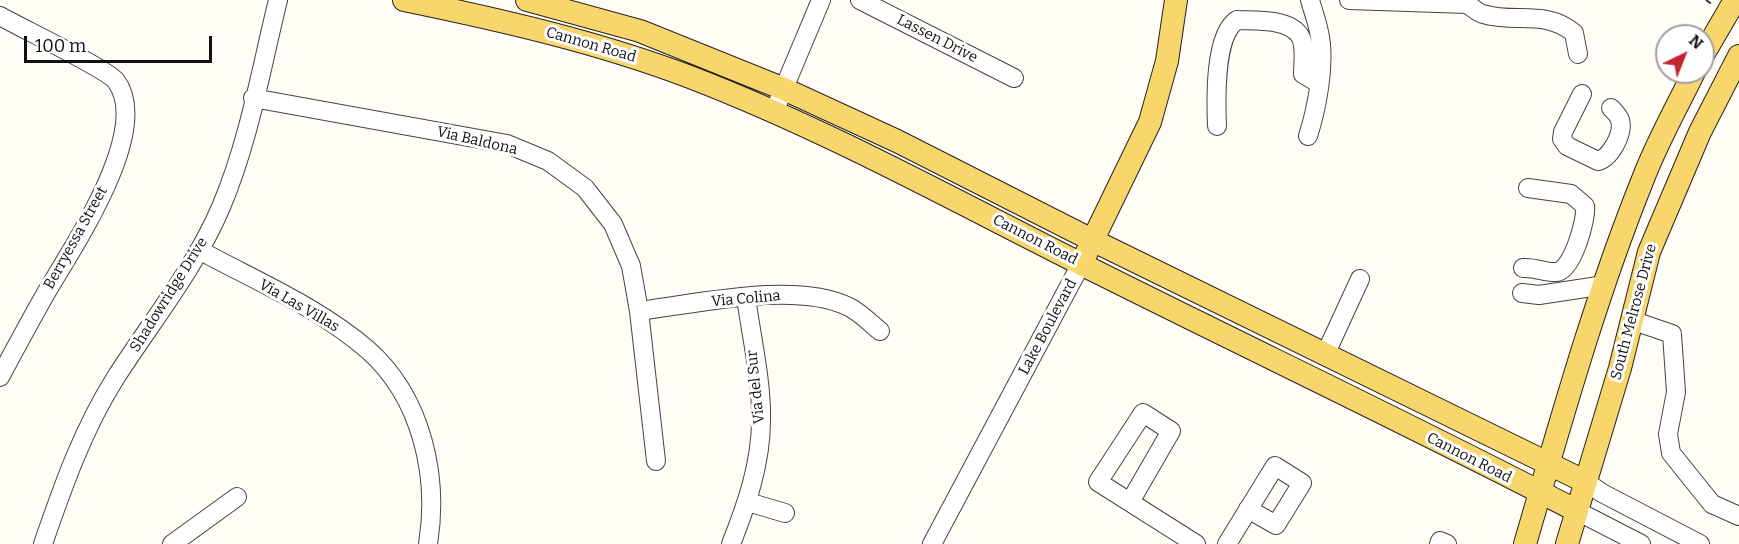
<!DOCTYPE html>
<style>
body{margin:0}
#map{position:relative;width:1739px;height:544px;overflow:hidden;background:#fffdf5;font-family:Bitter,serif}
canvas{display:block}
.north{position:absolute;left:1655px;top:24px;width:60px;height:60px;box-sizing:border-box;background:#fff;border:2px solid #a0a0a0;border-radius:50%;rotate:43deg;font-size:16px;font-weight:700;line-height:24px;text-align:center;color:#111}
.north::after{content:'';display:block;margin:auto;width:21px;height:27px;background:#c4262e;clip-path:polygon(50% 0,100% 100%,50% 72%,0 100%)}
.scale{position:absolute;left:24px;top:36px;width:188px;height:27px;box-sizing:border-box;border:3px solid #111;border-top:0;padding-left:8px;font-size:18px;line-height:21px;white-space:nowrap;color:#111;-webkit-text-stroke:4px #fff;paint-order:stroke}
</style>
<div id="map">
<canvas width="1739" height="544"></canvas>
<div class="north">N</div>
<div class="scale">100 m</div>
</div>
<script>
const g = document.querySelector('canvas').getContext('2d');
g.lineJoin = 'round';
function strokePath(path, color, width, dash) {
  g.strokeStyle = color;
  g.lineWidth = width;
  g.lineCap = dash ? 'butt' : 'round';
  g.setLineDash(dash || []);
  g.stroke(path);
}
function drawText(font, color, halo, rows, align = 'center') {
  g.font = font + ' Bitter,serif';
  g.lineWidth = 6;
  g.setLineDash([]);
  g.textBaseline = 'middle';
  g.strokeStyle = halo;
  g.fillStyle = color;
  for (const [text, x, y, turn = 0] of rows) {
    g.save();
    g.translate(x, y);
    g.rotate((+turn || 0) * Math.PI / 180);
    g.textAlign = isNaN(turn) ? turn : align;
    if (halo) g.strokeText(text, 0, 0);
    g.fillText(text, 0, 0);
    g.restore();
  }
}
const path = new Path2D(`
 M1706,0L1713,5`);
const minor = new Path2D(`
 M860,0L1014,78
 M1349,0L1467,4C1472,7 1478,13 1483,14C1515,24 1545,9 1574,33L1578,54
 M0,16C19,27 107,69 116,81C153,130 72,248 46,293C30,321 15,349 0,377
 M1582,94L1563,132L1562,139L1567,146L1598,161C1610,158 1624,134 1620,120C1619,116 1615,112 1611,108
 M253,98L507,144L548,161L585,188L613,224L631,266L639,311L656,461
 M774,112L821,0
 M1217,126C1216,101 1214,35 1237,20C1254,21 1289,18 1300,36C1306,46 1303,63 1303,74L1318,83
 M1308,136C1317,108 1326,62 1319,32C1317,21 1313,11 1310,0
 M199,250C256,281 320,308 368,350C422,398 439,476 428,544
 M1523,268C1536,267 1546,273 1556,272C1572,272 1587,219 1585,206L1571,194L1528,188
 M1522,293L1539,295L1605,285
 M639,311C696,304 794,281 847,306C859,311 870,323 880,331
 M1631,320L1672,334L1676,392L1668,434L1671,453L1712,504L1739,516
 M1325,355L1360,279
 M1586,482L1602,493L1700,544
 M748,502L785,513
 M1130,502L1171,431L1143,413L1098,482L1196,544
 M1577,511L1641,544
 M43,544C63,486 83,429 116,377C152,321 195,268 221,207C249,141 261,69 278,0
 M172,544L237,497
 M731,544C747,504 761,463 761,420C762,382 751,335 746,297
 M932,544L1081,264
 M1227,544L1275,466L1302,483L1276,525L1248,509
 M1439,544L1440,541L1447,544`);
const major = new Path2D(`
 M404,0C501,20 598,42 690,77C833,132 966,207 1103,275C1261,354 1421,430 1577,511
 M527,0L640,31L784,89L897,141L1092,240L1586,482
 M1703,55L1735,0
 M1086,254L1150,122L1167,61L1176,0
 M1525,544C1561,421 1595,298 1643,179C1657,142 1677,107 1694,72
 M1567,544L1620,368L1649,252L1700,132L1739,56`);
const streetNames = [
 ["Lassen Drive",937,39,27],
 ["Cannon Road",591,45,16],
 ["Via Baldona",477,141,13],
 ["Berryessa Street",76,238,-61],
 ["Cannon Road",1035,240,27],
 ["Shadowridge Drive",169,295,-58],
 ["Via Colina",746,299,-5],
 ["Via Las Villas",299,306,30],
 ["South Melrose Drive",1634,312,-75],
 ["Lake Boulevard",1048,327,-62],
 ["Via del Sur",756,387,-96],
 ["Cannon Road",1469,458,27]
];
strokePath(minor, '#444', 20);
strokePath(major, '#222', 24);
strokePath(path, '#333', 2, [6, 3]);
strokePath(minor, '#fff', 18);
strokePath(major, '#f9d66b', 22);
drawText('15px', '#111', '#fff', streetNames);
</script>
